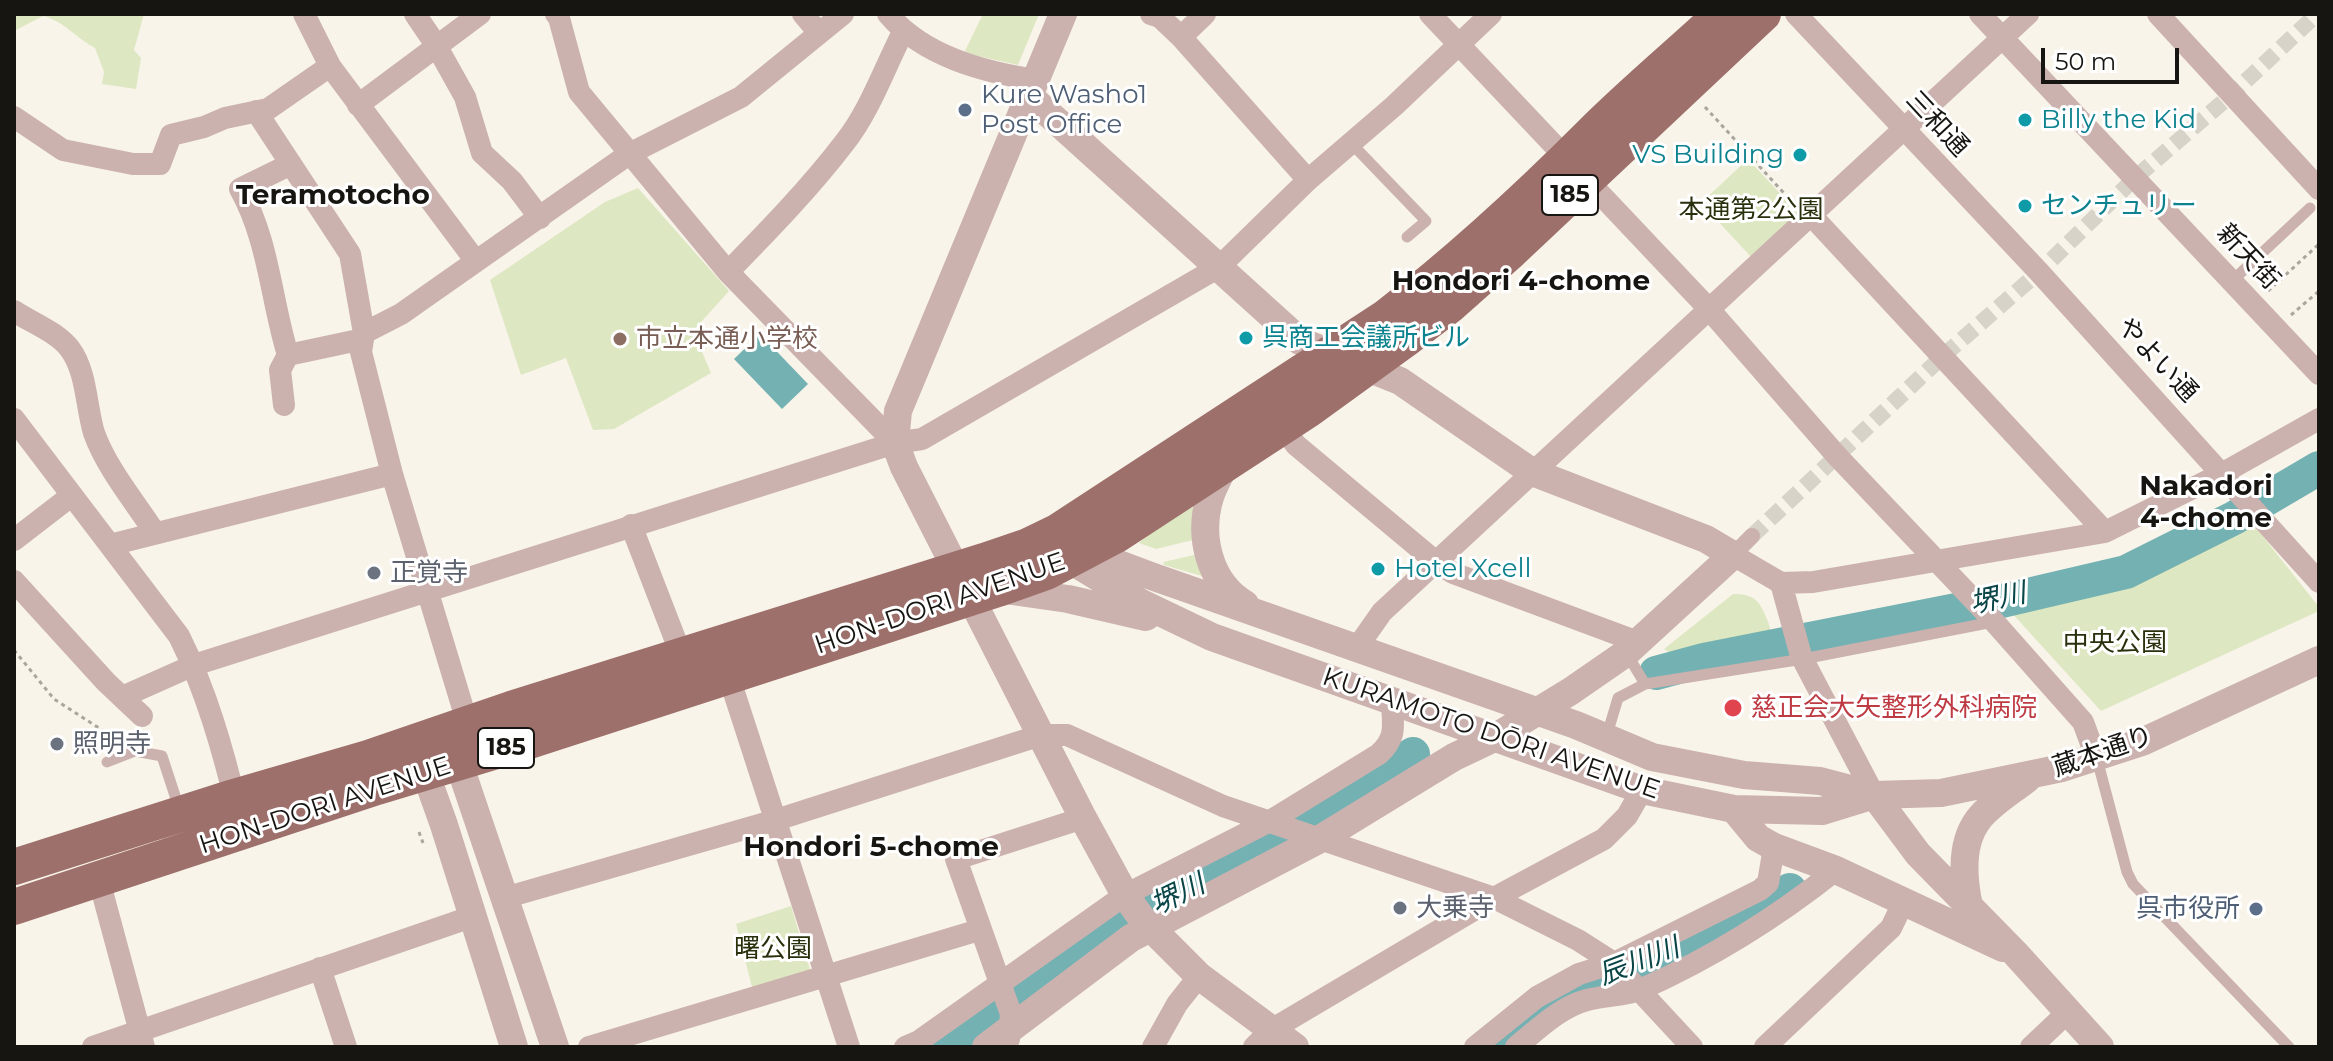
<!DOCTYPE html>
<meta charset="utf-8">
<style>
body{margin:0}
#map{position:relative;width:2333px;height:1061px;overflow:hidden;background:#f9f4ea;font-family:Montserrat,sans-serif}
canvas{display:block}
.frame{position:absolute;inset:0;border:16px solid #161511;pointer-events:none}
.scale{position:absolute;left:2041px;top:48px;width:138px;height:36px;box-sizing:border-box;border:4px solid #161511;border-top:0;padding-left:10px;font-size:24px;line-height:28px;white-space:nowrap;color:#161511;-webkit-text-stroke:6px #fff;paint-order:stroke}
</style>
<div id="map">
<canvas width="2333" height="1061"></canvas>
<div class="frame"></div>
<div class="scale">50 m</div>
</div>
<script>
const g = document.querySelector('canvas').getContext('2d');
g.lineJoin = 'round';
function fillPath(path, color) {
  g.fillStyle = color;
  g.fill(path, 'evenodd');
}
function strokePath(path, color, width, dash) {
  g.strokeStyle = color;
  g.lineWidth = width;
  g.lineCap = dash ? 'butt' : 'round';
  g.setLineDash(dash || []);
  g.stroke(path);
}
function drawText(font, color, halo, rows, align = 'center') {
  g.font = font + ' Montserrat,"Noto Sans JP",sans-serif';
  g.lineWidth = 6;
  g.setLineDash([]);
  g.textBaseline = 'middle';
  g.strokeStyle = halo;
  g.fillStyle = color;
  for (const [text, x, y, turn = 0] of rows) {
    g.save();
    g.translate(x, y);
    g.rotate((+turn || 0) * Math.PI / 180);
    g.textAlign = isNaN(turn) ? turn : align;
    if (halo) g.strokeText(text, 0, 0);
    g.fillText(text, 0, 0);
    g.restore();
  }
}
const green = new Path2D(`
 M14,14H144L134,50L141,58L136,89L102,84L104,72L95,48C76,38 64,21 43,16L14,31Z
 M983,14H1039L1018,65L964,53Z
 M1748,159L1800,215L1753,259L1701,203Z
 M638,188L729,291L693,331L711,373L614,429L593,430L566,358L521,375L490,280L605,202Z
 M1201,503L1197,539L1156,549L1139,543L1167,519Z
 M2253,524L2319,607V611L2101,711L2010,611L2131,582Z
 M1203,553L1212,579L1164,565L1163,562Z
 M1733,594C1752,594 1759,599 1766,617C1769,624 1771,628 1770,636L1669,652L1664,649Z
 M791,906L811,973L753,991L736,924Z`);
const water = new Path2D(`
 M760,334L808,384L782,409L734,359Z`);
const river = new Path2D(`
 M1656,673L1704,660L2002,601L2126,572L2234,518L2319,468
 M949,1047L993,1021L1153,905L1223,873L1311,821L1413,754
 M1497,1047L1576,985L1647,962L1753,913L1790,890`);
const pedestrianTunnel = new Path2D(`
 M1752,536L1943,356L2039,272L2135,178L2231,95L2317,14`);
const path = new Path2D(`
 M1705,107L1793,203
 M2268,291L2319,244
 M2291,315L2319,291
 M14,650L54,699L119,741
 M419,832L423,843`);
const service = new Path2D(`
 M1351,143L1426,221L1407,237
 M2232,281L2310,208
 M1627,654L1645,684
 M1606,738L1618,698L1645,684L1803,659L1993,622
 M2097,759L2127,872L2133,884L2289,1047
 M107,762L135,751L162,756L180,811`);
const pedestrian = new Path2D(`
 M1733,555L1752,536`);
const minor = new Path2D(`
 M304,14L330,66L475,260
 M415,14L436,45L465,97L482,153L512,181L540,218
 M556,14L559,18L579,92L728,272L895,443
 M803,14L819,33
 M888,14C923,56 983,72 1036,80
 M1151,14L1160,17L1181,37L1308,180
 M1430,14L1708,308L1837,456L1989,616L2083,722L2096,757
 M1796,14L2039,272L2319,582
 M1980,14L2319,374
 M2158,14L2319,189
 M1181,37L1205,14
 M358,105L480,14
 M256,111L350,254L364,333
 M14,117L63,150L133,164H160L171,135L204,127L225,118L268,109L330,66
 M1810,214L2105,532
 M728,272C768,231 810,188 845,142C870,110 884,69 903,32
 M14,311C32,323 57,332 70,349C87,372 86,407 94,433C107,469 135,502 155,533
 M288,355L363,339
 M284,405L280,370L288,355C271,300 269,241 240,189L291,164
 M14,419L179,636C206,690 223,750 237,808
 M1283,427L1296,445L1436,562L1453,573L1638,642
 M631,525L682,657
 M14,540L71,496
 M110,545L392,474
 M1733,555L1781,583L1801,656L1874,795
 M14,581L106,682L142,716
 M1781,583L1813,582L2105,532L2223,473L2319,419
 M1356,649L1382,612L2028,14
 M729,677L849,1047
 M122,697L194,665L895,443L922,439L1219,267L1308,180L1394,106L1491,14
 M471,735L392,474L361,352L364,333L401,314L629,154L741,97L843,14
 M99,880L144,1047
 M504,898L776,820L1041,735H1067L1223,806L1494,898L1578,940L1614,963L1692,1047
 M320,968L346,1047
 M1009,1039L1011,1014L956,859L1083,818
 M93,1047L471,917
 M589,1047L979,930
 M905,1047L919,1041L1125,895L1270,821L1379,754C1397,737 1393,726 1392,703
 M1153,1047L1177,1004L1199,976
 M1254,1047L1271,1030L1494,898L1604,839L1627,816L1642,790
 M1475,1047L1537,997L1579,974L1614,963L1760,890L1768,883L1774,847
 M1516,1047C1537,1030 1560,1007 1587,1000C1605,995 1625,996 1642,989C1711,958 1777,917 1836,870
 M1765,1047L1891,928L1904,901
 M2031,1047L2068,1012`);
const tertiary = new Path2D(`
 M1063,14L898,411L895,443L904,467L1083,818L1125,895L1143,920L1199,976L1295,1047
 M1224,467C1219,477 1213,487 1210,497C1198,536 1209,583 1245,604
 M1076,541L1087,552L1151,576L1576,725L1652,757L1744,775L1820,781L1873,795
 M1059,549L1070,560L1141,603L1212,637L1642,790L1734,809L1822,811L1874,795L1941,793L2062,768L2142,742L2319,660
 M998,589L1068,599L1146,617
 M453,746L555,1047
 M419,755L444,825L514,1047
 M1874,795L1918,854L2015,953L2100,1047
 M1734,809L1758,838L1774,847L1836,870L2003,948
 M1969,906C1963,878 1960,844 1978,820C1990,804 2012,791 2027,779
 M986,1047L1131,938L1320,839L1454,757L1494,738L1571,691L1626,653L1733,555L1706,539L1532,472L1400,381L1300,341L1029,96`);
const trunk = new Path2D(`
 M14,867L234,797L368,758L511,709L984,561L1028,546L1057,532L1386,317C1459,261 1526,199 1591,134C1633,92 1679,54 1722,14
 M14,907L377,787L523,743L998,589L1046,572L1118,534L1308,410L1406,339L1449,306L1511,251L1763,14`);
const markers = [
 [965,110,8,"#5c6f8a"],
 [2025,120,8,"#0f9aa8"],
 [1800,155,8,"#0f9aa8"],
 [2025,206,8,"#0f9aa8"],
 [1246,338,8,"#0f9aa8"],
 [620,339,8,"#8d6e63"],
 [1378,569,8,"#0f9aa8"],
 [374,573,8,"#6b7280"],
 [1733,708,10,"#e0444e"],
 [57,744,8,"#6b7280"],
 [1400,908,8,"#6b7280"],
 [2256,909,8,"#5c6f8a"]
];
const shields = [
 [1570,195,56],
 [506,748,56]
];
const shieldNames = [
 ["185",1570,195],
 ["185",506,748]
];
const serviceNames = [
 ["Kure Washo1",981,95],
 ["Post Office",981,125],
 ["呉市役所",2240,909,"right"]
];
const cultureNames = [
 ["Billy the Kid",2041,120],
 ["VS Building",1784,155,"right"],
 ["センチュリー",2041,206],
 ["呉商工会議所ビル",1262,338],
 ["Hotel Xcell",1394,569]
];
const streetNames = [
 ["三和通",1937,124,47],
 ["新天街",2248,257,47],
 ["やよい通",2157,360,47],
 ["HON-DORI AVENUE",940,604,-19],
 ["KURAMOTO DŌRI AVENUE",1491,734,19],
 ["蔵本通り",2103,752,-19],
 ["HON-DORI AVENUE",325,806,-18]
];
const parkNames = [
 ["本通第2公園",1751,210],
 ["中央公園",2115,643],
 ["曙公園",773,949]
];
const educationNames = [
 ["市立本通小学校",636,339]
];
const worshipNames = [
 ["正覚寺",390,573],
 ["照明寺",73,744],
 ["大乗寺",1416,908]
];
const healthNames = [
 ["慈正会大矢整形外科病院",1751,708]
];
const neighbourhoodNames = [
 ["Teramotocho",333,196],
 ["Hondori 4-chome",1521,282],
 ["Nakadori",2206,487],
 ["4-chome",2206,519],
 ["Hondori 5-chome",871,848]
];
const waterNames = [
 ["堺川",1998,599,-12],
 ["堺川",1178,895,-26],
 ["辰川川",1639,962,-21]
];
fillPath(green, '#dde7c1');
fillPath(water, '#73b1b2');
strokePath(river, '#73b1b2', 34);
strokePath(pedestrianTunnel, '#d7d3c9', 16, [16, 8]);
strokePath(path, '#aaa69e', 3, [4, 4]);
strokePath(service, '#cbb2af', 11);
strokePath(pedestrian, '#cbb2af', 16);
strokePath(minor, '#cbb2af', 22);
strokePath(tertiary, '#cbb2af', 28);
strokePath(trunk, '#9e706b', 36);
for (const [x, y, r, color] of markers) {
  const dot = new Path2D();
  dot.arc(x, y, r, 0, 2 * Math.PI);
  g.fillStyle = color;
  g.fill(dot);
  strokePath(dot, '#fff', 3);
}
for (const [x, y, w] of shields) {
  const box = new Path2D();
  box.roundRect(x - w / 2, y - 20, w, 40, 6);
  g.fillStyle = '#fff';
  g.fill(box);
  strokePath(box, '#161511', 2);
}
drawText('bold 24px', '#161511', null, shieldNames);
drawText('26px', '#4e5e75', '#fff', serviceNames, 'left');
drawText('26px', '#0d838f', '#fff', cultureNames, 'left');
drawText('26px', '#161511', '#fff', streetNames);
drawText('26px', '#29300c', '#fff', parkNames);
drawText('26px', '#785e54', '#fff', educationNames, 'left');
drawText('26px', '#5b616d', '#fff', worshipNames, 'left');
drawText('26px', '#be3a42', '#fff', healthNames, 'left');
drawText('bold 28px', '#161511', '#fff', neighbourhoodNames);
drawText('italic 28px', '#0a4547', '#fff', waterNames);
</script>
